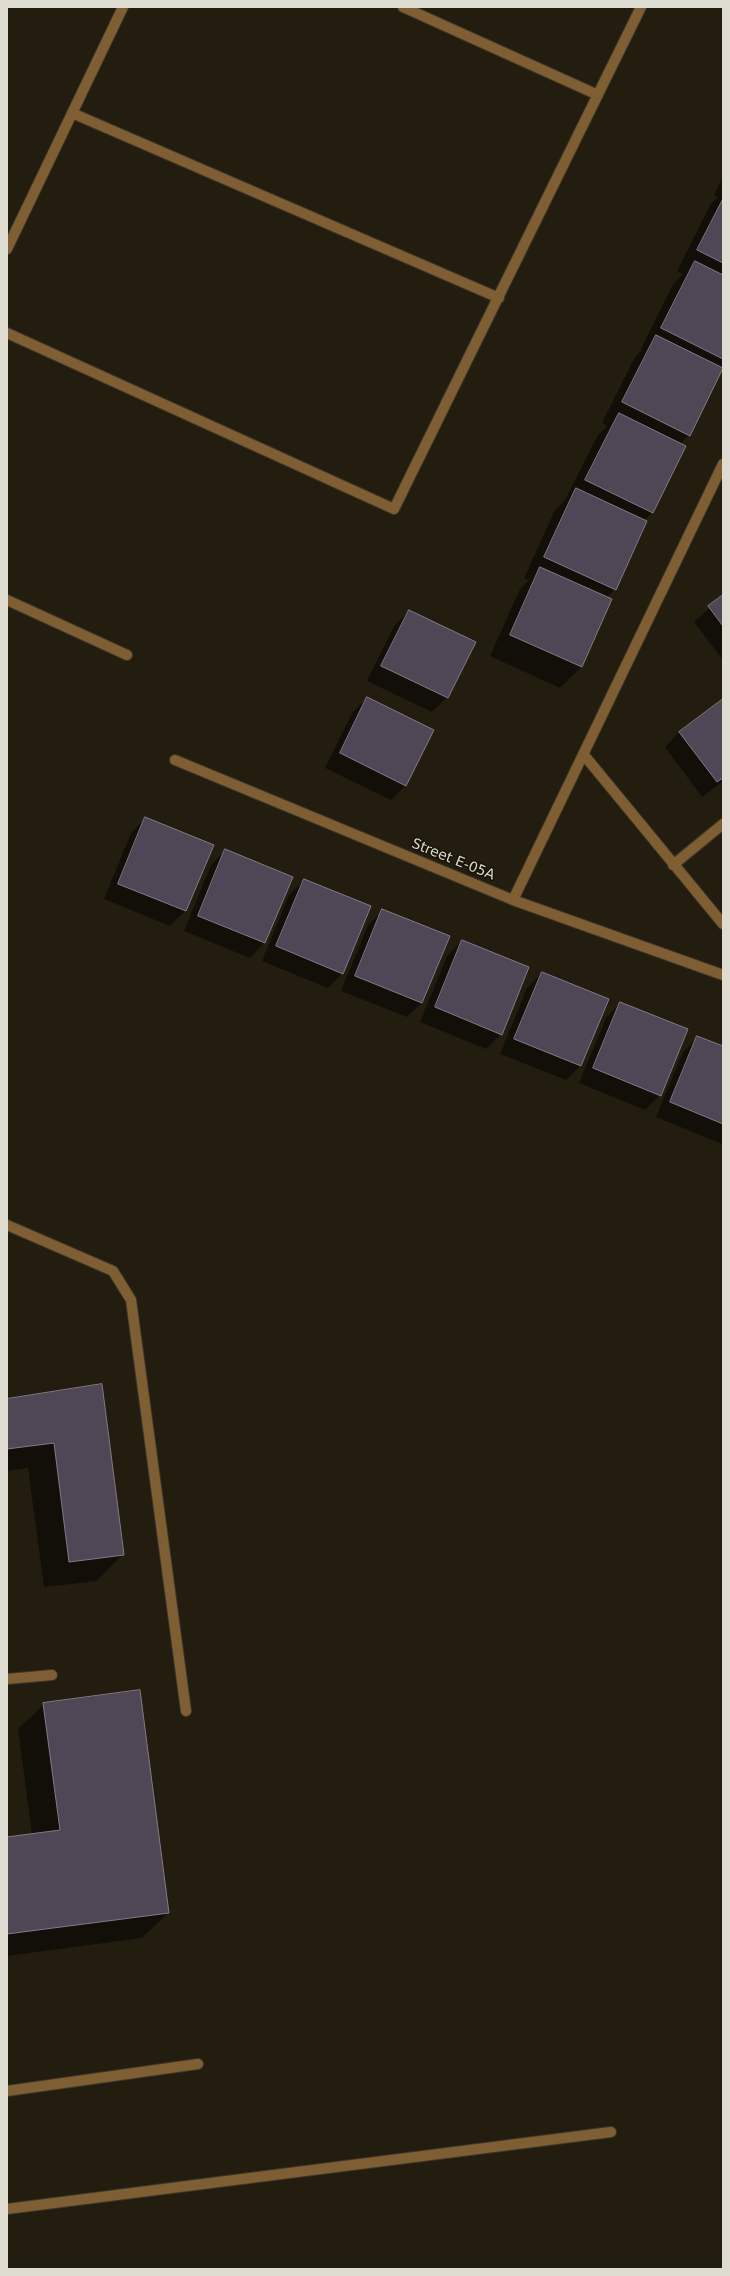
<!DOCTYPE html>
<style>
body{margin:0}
#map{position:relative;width:730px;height:2276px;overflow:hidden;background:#231d0f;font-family:"DejaVu Sans",sans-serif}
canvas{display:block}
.frame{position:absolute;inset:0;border:8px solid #dedbd1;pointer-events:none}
</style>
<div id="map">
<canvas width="730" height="2276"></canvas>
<div class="frame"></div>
</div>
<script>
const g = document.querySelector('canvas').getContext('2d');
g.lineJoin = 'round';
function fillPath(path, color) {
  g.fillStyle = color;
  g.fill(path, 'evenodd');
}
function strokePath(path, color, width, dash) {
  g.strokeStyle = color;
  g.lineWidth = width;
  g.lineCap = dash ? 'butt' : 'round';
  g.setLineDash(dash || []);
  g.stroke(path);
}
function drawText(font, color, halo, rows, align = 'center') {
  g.font = font + ' "DejaVu Sans",sans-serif';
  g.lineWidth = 3;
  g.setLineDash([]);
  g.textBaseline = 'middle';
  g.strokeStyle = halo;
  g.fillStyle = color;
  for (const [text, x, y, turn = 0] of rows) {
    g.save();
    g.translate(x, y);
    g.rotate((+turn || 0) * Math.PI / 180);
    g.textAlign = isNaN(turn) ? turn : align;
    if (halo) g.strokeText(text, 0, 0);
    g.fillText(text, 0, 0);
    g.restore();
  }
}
const shadow = new Path2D(`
 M723,177V366L689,435L680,444L685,446L652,513L644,520L615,589L607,597L611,599L581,667L560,688L490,656L520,589L529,580L524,578L555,510L565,500L598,435L607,426L602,423L635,357L642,350L641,349L674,283L683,274L677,271L710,205L718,197L714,195Z
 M723,596V660L694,622Z
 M409,611L447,697L432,712L367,681L394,626Z
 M367,698L406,785L391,800L325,768L352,713Z
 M723,700V781L702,797L665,747L679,732Z
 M146,818L212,845L185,911L170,926L104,899L131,833Z
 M226,850L264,943L250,958L184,931L211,865Z
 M304,880L343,973L328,988L262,961L289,895Z
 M383,910L421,1003L407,1017L341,991L368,925Z
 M462,941L501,1034L486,1049L420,1022L447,956Z
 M542,973L581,1065L566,1080L500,1054L527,988Z
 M620,1003L660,1095L645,1110L579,1083L606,1018Z
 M698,1037L723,1047L722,1144L656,1117L683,1052Z
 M101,1385L122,1555L97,1581L44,1587L28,1468L7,1471V1400Z
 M44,1704L168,1913L142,1938L7,1956V1838L32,1834L18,1729Z`);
const building = new Path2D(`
 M723,199V263L697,250Z
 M695,261L723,275V359L661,328Z
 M656,335L723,368L690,436L622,402Z
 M619,413L686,446L653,513L585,480Z
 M576,488L647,521L616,590L544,557Z
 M540,567L612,599L582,667L510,635Z
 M723,595V626L708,606Z
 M409,610L476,642L448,698L381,666Z
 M367,697L434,730L406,786L340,753Z
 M723,699V778L717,782L679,732Z
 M145,817L214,845L186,911L118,884Z
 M225,849L293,877L265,943L198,916Z
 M304,879L371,906L343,974L276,946Z
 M382,909L450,936L422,1003L355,976Z
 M462,940L529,967L502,1035L435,1007Z
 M542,972L609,999L581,1066L514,1039Z
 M620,1002L688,1029L661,1096L593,1068Z
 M697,1036L723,1046V1124L670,1102Z
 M102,1384L124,1555L69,1562L54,1443L7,1449V1399Z
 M140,1690L169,1913L7,1934V1837L60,1830L43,1703Z`);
const minor = new Path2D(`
 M403,7L598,95
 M72,113L499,298
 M7,249L123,7
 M7,333L394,509L641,7
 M7,600L127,655
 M584,755L723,924
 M175,760L513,900L723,975
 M673,865L723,824
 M513,900L723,464
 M7,1225L113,1271L131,1300L186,1711
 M7,1679L52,1675
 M7,2091L198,2064
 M7,2209L611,2132`);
const streetNames = [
 ["Street E-05A",453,860,22]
];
fillPath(shadow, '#0007');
fillPath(building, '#504756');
strokePath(building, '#837989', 1);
strokePath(minor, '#3d382a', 12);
strokePath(minor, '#805e34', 10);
drawText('14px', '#dedbd1', '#191406', streetNames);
</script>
